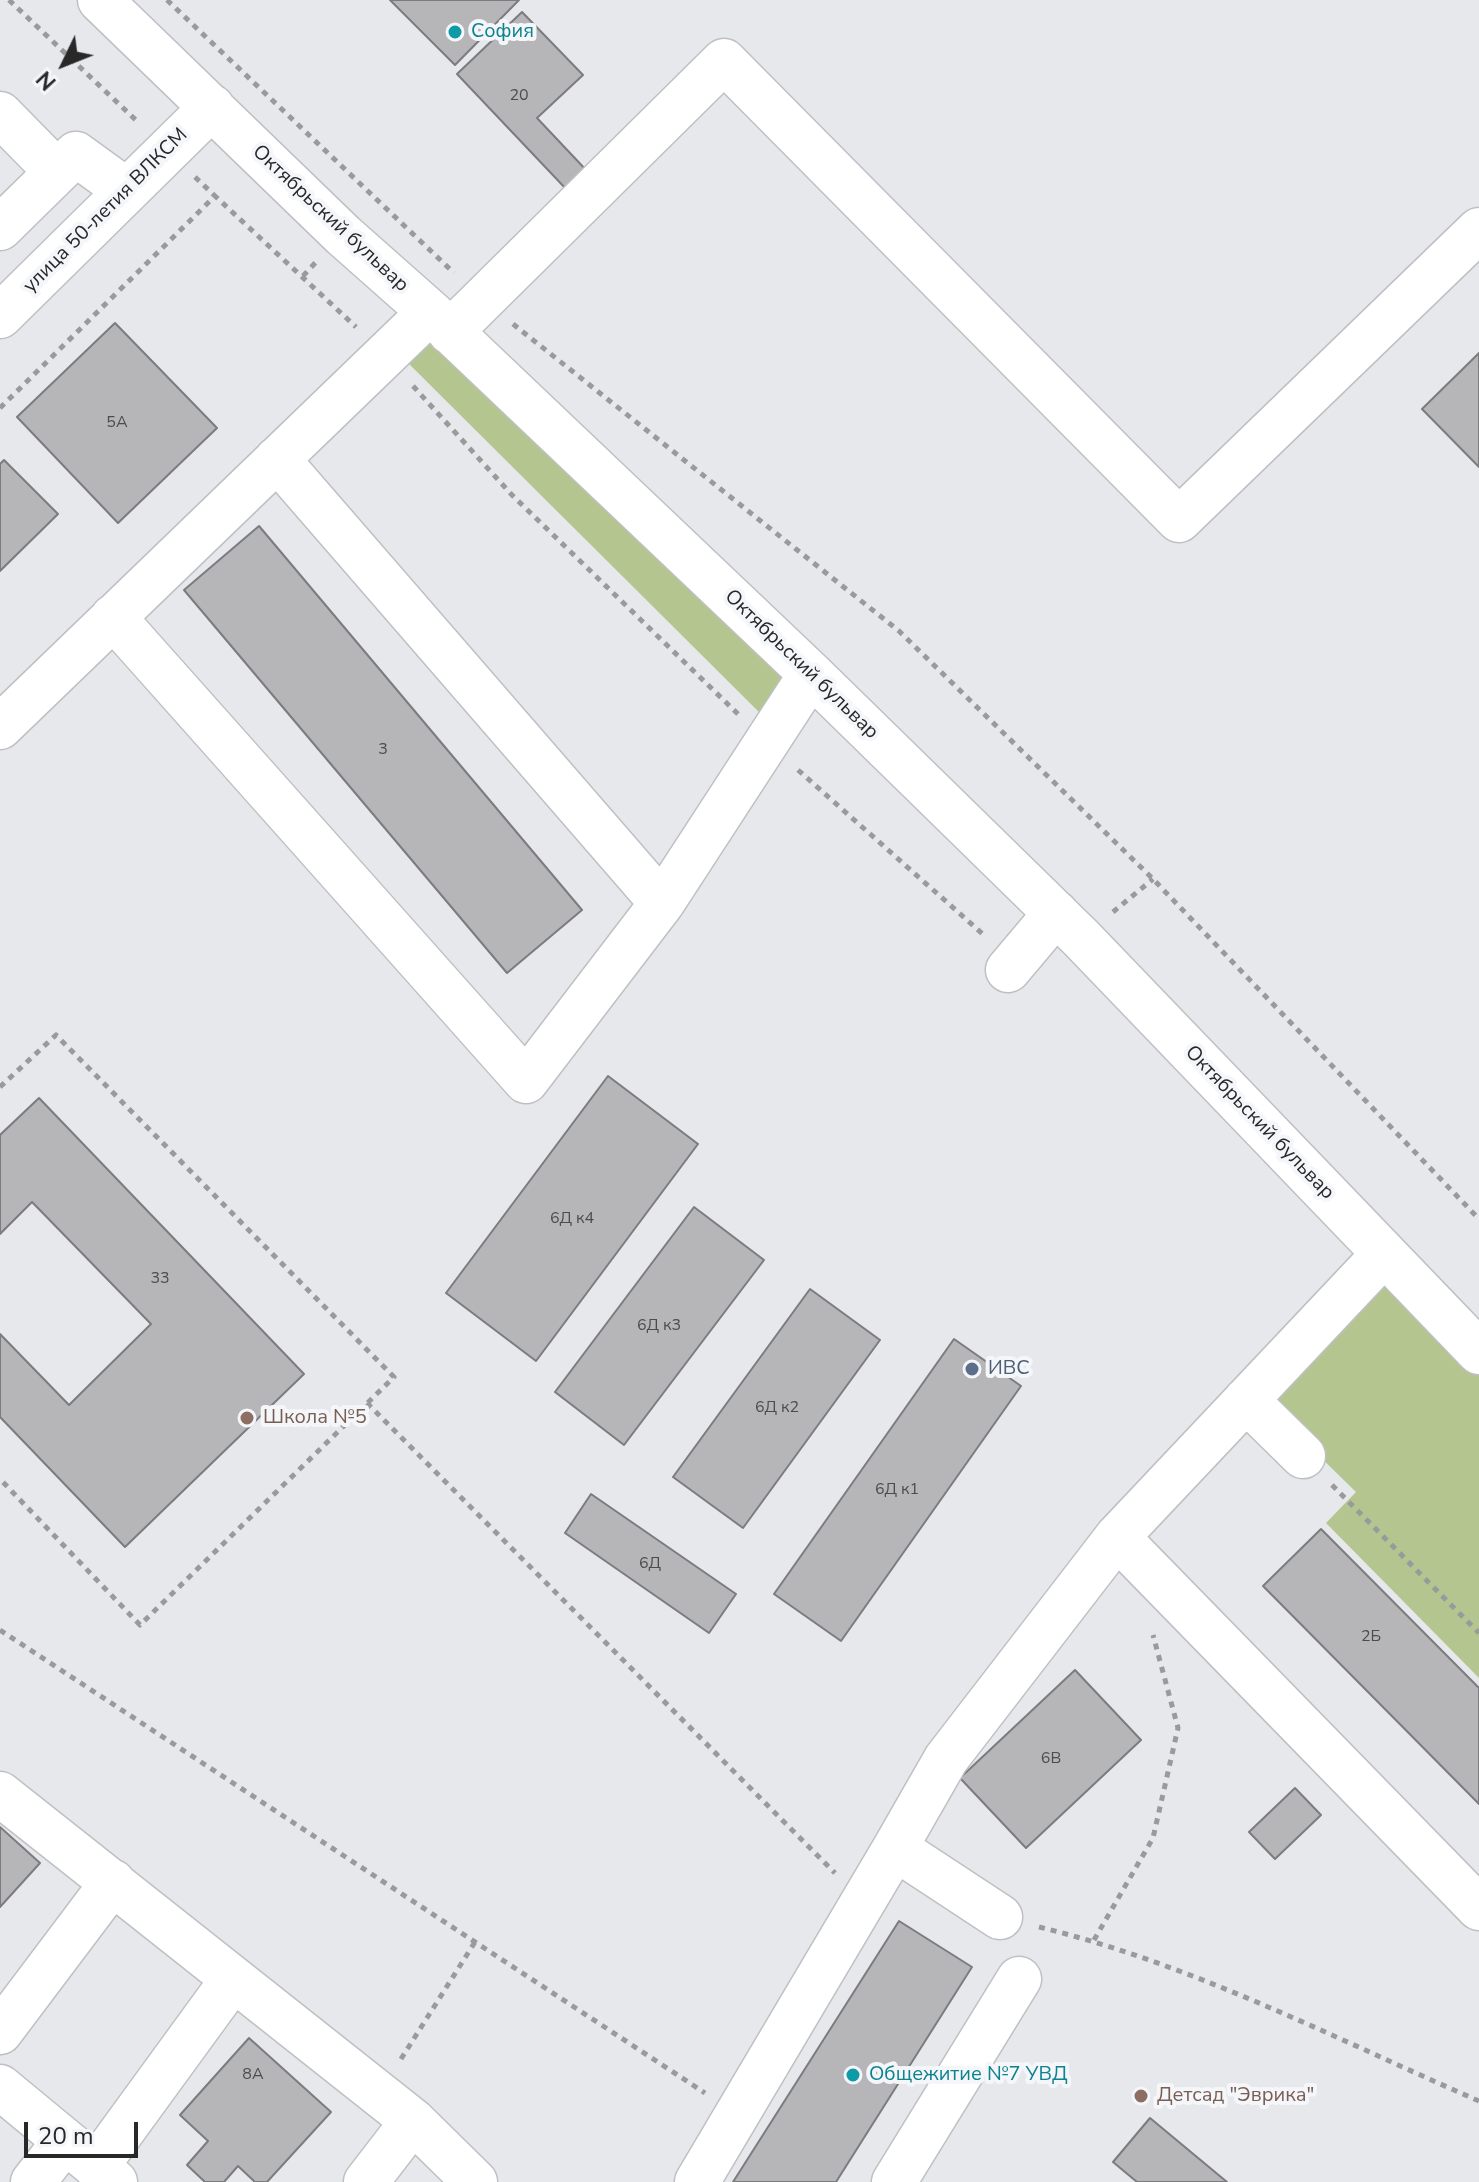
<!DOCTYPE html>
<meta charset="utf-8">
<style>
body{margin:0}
#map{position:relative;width:1479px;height:2182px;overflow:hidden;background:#e6e8eb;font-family:"Nunito Sans",sans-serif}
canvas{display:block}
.north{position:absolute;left:24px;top:24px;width:80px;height:80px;-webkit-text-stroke:6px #f4f6f9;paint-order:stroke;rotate:227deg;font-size:22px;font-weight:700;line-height:32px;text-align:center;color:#282829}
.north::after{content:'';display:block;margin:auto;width:28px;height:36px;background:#282829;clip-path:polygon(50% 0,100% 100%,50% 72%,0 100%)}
.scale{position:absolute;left:24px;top:2122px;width:114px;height:36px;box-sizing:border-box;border:4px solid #282829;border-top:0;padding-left:10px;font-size:24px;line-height:28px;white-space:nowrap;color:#282829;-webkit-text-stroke:6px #f4f6f9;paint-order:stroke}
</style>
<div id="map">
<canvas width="1479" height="2182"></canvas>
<div class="north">N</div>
<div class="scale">20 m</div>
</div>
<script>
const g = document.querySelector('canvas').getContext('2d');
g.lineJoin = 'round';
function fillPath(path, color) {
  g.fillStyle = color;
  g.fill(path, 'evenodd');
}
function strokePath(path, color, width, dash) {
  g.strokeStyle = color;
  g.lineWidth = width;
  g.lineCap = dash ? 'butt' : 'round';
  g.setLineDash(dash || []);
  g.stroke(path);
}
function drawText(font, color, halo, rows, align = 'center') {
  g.font = font + ' "Nunito Sans",sans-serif';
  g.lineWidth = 8;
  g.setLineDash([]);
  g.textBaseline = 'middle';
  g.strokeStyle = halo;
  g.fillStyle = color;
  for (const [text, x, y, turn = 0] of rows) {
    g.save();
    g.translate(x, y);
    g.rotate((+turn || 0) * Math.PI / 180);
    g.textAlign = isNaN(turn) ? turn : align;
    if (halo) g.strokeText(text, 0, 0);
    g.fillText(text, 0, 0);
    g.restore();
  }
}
const green = new Path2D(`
 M431,330L794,675L766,719L402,357Z
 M1386,1273L1479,1369V1678L1326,1523L1356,1492L1264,1402Z`);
const building = new Path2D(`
 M390,0H519L455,65Z
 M522,12L583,75L537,118L587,171L567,190L457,74Z
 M115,323L217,428L118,523L17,417Z
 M1479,353V467L1422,409Z
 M4,460L58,514L0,571V464Z
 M259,526L582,910L507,973L184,590Z
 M608,1076L698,1144L536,1361L446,1293Z
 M39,1098L304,1374L125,1547L0,1417V1334L69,1405L151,1324L32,1202L0,1234V1135Z
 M694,1207L764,1260L624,1445L555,1392Z
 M810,1289L880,1340L743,1528L673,1477Z
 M954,1339L1021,1386L841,1641L774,1594Z
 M591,1494L736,1594L709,1633L565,1533Z
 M1321,1529L1479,1688V1804L1263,1586Z
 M1075,1670L1141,1740L1026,1848L960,1778Z
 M1295,1788L1321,1815L1275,1859L1249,1832Z
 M0,1827L40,1863L0,1907Z
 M899,1921L972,1967L836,2182H733Z
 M249,2038L331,2112L267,2182H255L238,2166L224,2182H205L187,2165L208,2141L180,2115Z
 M1150,2118L1227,2182H1137L1113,2162Z`);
const path = new Path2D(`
 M9,0L139,123
 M167,0L454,273
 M195,177L215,196
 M303,276L316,262
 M513,324L899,631L1153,879L1479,1219
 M413,386L512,495L738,714
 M0,408L215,196L356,327
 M798,770L985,936
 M1113,912L1153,879
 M0,1087L56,1035L394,1377L140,1625L0,1479
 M367,1403L835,1873
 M1332,1485L1479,1633
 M0,1630L705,2093
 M1039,1927C1192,1964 1336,2039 1479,2101
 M1094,1940L1153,1838L1178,1728L1153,1635
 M401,2059L475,1942`);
const minor = new Path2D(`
 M100,0L343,235L430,312L811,674L1081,938L1479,1352
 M0,114L57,172L76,154L127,191
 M0,228L57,172
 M0,316L212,107
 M450,332L724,61L1179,520L1479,230
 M113,617L526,1081L662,903L277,459
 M0,727L430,312
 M662,903L811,674
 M1008,970L1056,913
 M1384,1254L1117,1537L1479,1908
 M1246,1400L1303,1456
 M0,1794L413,2121L475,2182
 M895,1848L946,1759L1117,1537
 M0,2032L113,1882
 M0,2087L115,2182
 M96,2167L233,1979
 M33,2182L65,2141
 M366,2182L413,2121
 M697,2182L895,1848L1000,1917
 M894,2182L1019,1979`);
const markers = [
 [455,32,8,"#0f9aa8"],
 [972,1369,8,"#5c6f8a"],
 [247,1418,8,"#8d6e63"],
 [853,2075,8,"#0f9aa8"],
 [1141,2096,8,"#8d6e63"]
];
const numberNames = [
 ["20",519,96],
 ["5А",117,423],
 ["3",383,750],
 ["6Д к4",572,1219],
 ["33",160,1279],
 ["6Д к3",659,1326],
 ["6Д к2",777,1408],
 ["6Д к1",897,1490],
 ["6Д",650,1564],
 ["2Б",1371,1637],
 ["6В",1051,1759],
 ["8А",253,2075]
];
const cultureNames = [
 ["София",471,32],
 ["Общежитие №7 УВД",869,2075]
];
const streetNames = [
 ["улица 50-летия ВЛКСМ",106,211,-45],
 ["Октябрьский бульвар",330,219,43],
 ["Октябрьский бульвар",801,665,44],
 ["Октябрьский бульвар",1259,1123,46]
];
const serviceNames = [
 ["ИВС",988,1369]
];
const educationNames = [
 ["Школа №5",263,1418],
 ["Детсад \"Эврика\"",1157,2096]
];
fillPath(green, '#b5c590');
fillPath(building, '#b6b6b9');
strokePath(building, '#7c7b7e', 2);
strokePath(minor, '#bec0c3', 47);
strokePath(path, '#999a9c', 5, [6, 6]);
strokePath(minor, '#fff', 44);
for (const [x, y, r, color] of markers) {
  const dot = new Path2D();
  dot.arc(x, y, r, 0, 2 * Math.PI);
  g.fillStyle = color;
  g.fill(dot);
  strokePath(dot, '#f4f6f9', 3);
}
drawText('16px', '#4c4c4d', null, numberNames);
drawText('20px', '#0d838f', '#f4f6f9', cultureNames, 'left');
drawText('20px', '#282829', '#f4f6f9', streetNames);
drawText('20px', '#4e5e75', '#f4f6f9', serviceNames, 'left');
drawText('20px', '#785e54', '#f4f6f9', educationNames, 'left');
</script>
